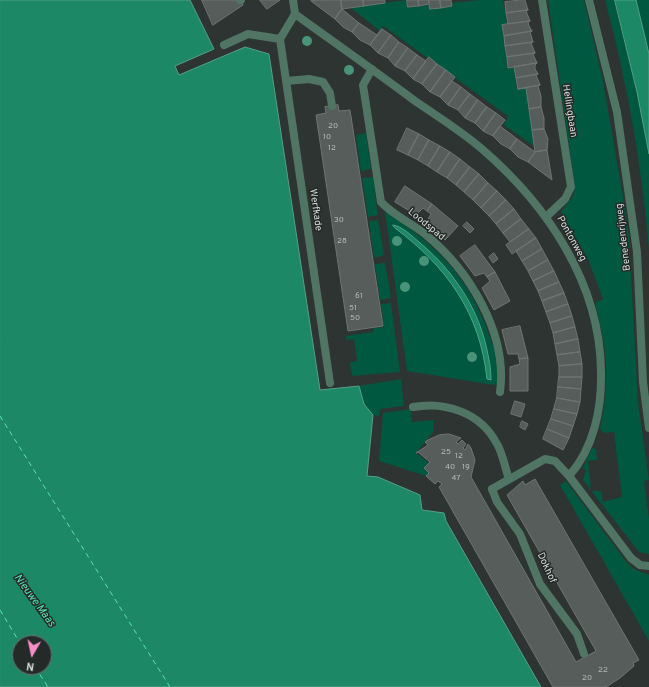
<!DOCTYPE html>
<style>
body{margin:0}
#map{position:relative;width:649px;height:687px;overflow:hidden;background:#2e3431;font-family:Overpass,sans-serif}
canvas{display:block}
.north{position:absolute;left:12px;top:635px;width:40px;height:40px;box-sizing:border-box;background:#242a28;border:1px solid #6b706e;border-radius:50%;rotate:189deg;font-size:11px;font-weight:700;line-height:16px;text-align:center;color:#d5d9d7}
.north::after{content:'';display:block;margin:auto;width:14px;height:18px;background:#f98fca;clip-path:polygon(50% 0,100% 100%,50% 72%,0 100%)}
</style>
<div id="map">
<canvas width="649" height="687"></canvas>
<div class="north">N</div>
</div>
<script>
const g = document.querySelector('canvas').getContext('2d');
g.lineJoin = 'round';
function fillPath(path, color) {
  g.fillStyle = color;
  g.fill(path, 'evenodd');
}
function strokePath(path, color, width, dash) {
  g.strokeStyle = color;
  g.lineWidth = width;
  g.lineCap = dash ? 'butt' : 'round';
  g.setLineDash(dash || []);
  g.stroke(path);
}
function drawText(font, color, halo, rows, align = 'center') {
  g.font = font + ' Overpass,sans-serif';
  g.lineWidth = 3;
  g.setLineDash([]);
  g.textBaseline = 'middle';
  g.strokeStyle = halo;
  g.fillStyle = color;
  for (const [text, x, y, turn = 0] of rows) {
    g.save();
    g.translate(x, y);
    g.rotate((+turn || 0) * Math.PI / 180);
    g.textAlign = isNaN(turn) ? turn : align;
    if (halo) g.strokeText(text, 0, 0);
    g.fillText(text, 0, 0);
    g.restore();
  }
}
const green = new Path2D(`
 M408,0L410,7L480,0H503L517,89L527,87L538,149L504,125L508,116L383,26L380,31L350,7Z
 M548,0H584L603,81L625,208L629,238L638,402L649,480L644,481L649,518V554L639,552L583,480L586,470L583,468L592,448L596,449L597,460L588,461L591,491H601L603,502L622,497L614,432L604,433L600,429C610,380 608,351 595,303L603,299L588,259L561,212L573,196L575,186Z
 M605,0H615L637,92L649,154V250C642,166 627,81 605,0Z
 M636,0H649V54Z
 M366,133L371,169L361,171L356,135Z
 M373,177L378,215L368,217L362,178Z
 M385,211C436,245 469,276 490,337C492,344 497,351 498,359C499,367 497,376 497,384L494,385L407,371Z
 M378,220L384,255L374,258L369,221Z
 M385,263L391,298L380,300L375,264Z
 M391,303L400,372L352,376L350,362L357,361L354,339L346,340V336L373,332V328L384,327L381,304Z
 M401,379L404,406L380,409L379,416C366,415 359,398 359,386Z
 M411,409L412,422L434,420L433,432L416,453L429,463V473L426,476L379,461L383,413Z
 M566,481L627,563L634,569L649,575V641L560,485Z`);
const water = new Path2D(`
 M0,0H190L214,49L175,66L179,75L245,47L269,54L320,390L359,386L364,404L373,415L367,476L378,477L420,495L422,510L444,513L446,521L541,687H0ZM20,643H44V667H20Z
 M615,0H636L649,54V154L637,92Z
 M393,225C402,226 412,236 419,242C454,271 480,310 488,355C490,363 491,372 491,380L487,379C480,313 447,267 395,228Z`);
const ferry = new Path2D(`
 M0,416L170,687
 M0,610L20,643
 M35,667L48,687`);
const building = new Path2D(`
 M202,0H240L243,5L213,25Z
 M260,0H280L267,9Z
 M321,0H341L342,9L335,19L311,1Z
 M341,0H363L364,6L342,9Z
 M363,0H385V3L364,6Z
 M407,0H418L419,6L408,7Z
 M418,0H429V4L419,6Z
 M429,0H440L441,8L430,9Z
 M440,0H451L452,6L441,8Z
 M525,0L528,10L506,13L505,2Z
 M342,9L359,23L352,32L343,27L335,19Z
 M528,10L526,11L530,21L508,24L506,13Z
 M530,21L528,22L529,26L532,31L504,36L502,25Z
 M359,23L377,35L382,29L370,45L360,40L352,32Z
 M382,29L391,35L378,53L370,45Z
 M532,31L530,32L533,42L505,46L504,36Z
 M391,35L399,42L388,58L378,53Z
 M399,42L408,48L395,66L388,58Z
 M533,42L531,43L535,53L507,57L505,46Z
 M408,48L417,55L405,71L395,66Z
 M535,53L533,54L537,63L508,68L507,57Z
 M417,55L426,61L413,79L405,71Z
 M429,57L437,64L422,84L413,79Z
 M537,63L535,65V69L538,74L516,78L514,67Z
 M437,64L446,70L430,92L422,84Z
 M446,70L455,77L440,97L430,92Z
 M538,74L536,75L540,85L518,89L516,78Z
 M452,81L461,87L448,105L440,97Z
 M540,85L538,86L541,96V107L529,109L526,88L518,89Z
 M461,87L470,94L458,110L448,105Z
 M470,94L478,100L465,118L458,110Z
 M478,100L487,107L475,123L465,118Z
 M338,105L339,111L350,110L383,326L348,331L316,115L326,113L325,107Z
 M487,107L496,113L483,131L475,123Z
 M541,107L544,118V129L532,130L529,109Z
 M496,113L505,120L493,136L483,131Z
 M500,126L517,139L510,149L501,144L493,136Z
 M407,128L419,134L408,155L397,150Z
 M544,129L548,139L547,150L535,152L532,130Z
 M419,134L429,140L418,160L408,155Z
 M517,139L535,152L528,162L518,157L510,149Z
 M429,140L440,146L428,166L418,160Z
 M440,146L450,152L437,172L428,166Z
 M547,150L552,180L528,162L535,152Z
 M450,152L460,159L447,178L437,172Z
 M460,159L470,167L456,185L447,178Z
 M470,167L479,174L464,192L456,185Z
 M479,174L488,183L473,200L464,192Z
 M488,183L497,191L481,208L473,200Z
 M405,186L432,204L427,211L423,208L416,215L395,202Z
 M497,191L506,200L489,216L481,208Z
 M506,200L514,209L496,224L489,216Z
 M432,204L458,226L445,240L426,223L431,214L427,211Z
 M514,209L521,219L503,233L496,224Z
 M521,219L529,229L510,242L503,233Z
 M467,222L474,229L470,233L463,226Z
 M529,229L536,238L512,254L506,245Z
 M536,238L542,249L522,261L516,251Z
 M475,245L495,272L487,277L484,273L475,276L460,256Z
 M542,249L548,260L528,271L522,261Z
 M494,253L498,259L493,263L489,257Z
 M548,260L554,271L533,281L528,271Z
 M554,271L559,282L538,291L533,281Z
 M495,272L510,301L494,310L482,288L490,281L487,277Z
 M559,282L564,293L542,301L538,291Z
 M564,293L568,304L546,312L542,301Z
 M568,304L572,316L550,323L546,312Z
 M572,316L575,327L553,333L550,323Z
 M520,326L528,358L519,359L518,354H508L502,330Z
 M575,327L578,339L555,344L553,333Z
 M578,339L580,352L557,355L555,344Z
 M580,352L582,364L559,366L557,355Z
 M528,358V391H510V367L520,364L519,359Z
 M582,364V377H559V366Z
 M559,377H582L581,389L558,387Z
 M558,387L581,389L580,402L557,398Z
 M557,398L580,402L577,414L554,409Z
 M515,401L525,404L521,417L511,414Z
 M554,409L577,414L573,426L551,419Z
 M551,419L573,426L569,438L547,429Z
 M522,421L528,424L525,430L520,427Z
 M547,429L569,438L563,450L543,439Z
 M449,434L461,438L456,442L458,444L462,440L466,444L463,448L465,450L468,444L471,448L475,460L471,477L576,662L596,651L507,495L523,481L525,485L535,479L639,660L633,663L634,666L620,678L606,687H553L439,487L442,484L438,481L435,484L426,476L429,473L424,468L430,462L418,452L416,453L428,445L425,442L426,441L439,435Z`);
const service = new Path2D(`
 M240,0H241
 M372,69L363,85L381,202C393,215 411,223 425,234C469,270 508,333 500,392
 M286,81L309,79L323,82L330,93L332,106
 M492,489L497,502L520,534L540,584L577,634L584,654`);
const minor = new Path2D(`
 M293,0L295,14C335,43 375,71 415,101C437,116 461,131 482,149C547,205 600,283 601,371C602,408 594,448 569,476
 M542,0L571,187L565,199L547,216
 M295,14L280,39L330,383
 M224,45L248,34L280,39
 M413,407C446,401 481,413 497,444C503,454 505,468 509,479
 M492,489L545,459L555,461L569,476L631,558L640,565L649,566`);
const tertiary = new Path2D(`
 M589,0L617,112L637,252L643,382L649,428`);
const trees = [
 [307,41],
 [349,70],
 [397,241],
 [424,261],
 [405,287],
 [472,357]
];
const numberNames = [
 ["20",333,126],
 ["10",327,137],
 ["12",332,148],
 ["30",339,220],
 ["28",342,241],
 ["61",359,296],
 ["51",353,308],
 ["50",355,318],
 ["25",446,452],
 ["12",459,456],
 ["40",450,467],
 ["19",466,467],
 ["47",456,478],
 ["22",603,670],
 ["20",587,678]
];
const streetNames = [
 ["Hellingbaan",569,111,81],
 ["Werfkade",315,210,82],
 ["Loodspad",426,225,39],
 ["Benedenrijweg",624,237,-97],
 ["Pontonweg",571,239,61],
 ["Dokhof",546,568,65]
];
const waterNames = [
 ["Nieuwe Maas",34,601,54]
];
fillPath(green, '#005840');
fillPath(water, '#1c8866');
strokePath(water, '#54a088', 1);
strokePath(ferry, '#5ae2b2', 1, [5, 4]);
fillPath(building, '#575d5a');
strokePath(building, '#6e7572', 1);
strokePath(service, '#507565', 8);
strokePath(minor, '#507565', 8);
strokePath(tertiary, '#507565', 8);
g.fillStyle = '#479478';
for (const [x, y] of trees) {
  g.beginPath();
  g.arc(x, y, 5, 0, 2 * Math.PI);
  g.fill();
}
drawText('8px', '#b6bab8', null, numberNames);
drawText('10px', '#d5d9d7', '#242a28', streetNames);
drawText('italic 11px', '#5ae2b2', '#242a28', waterNames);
</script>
